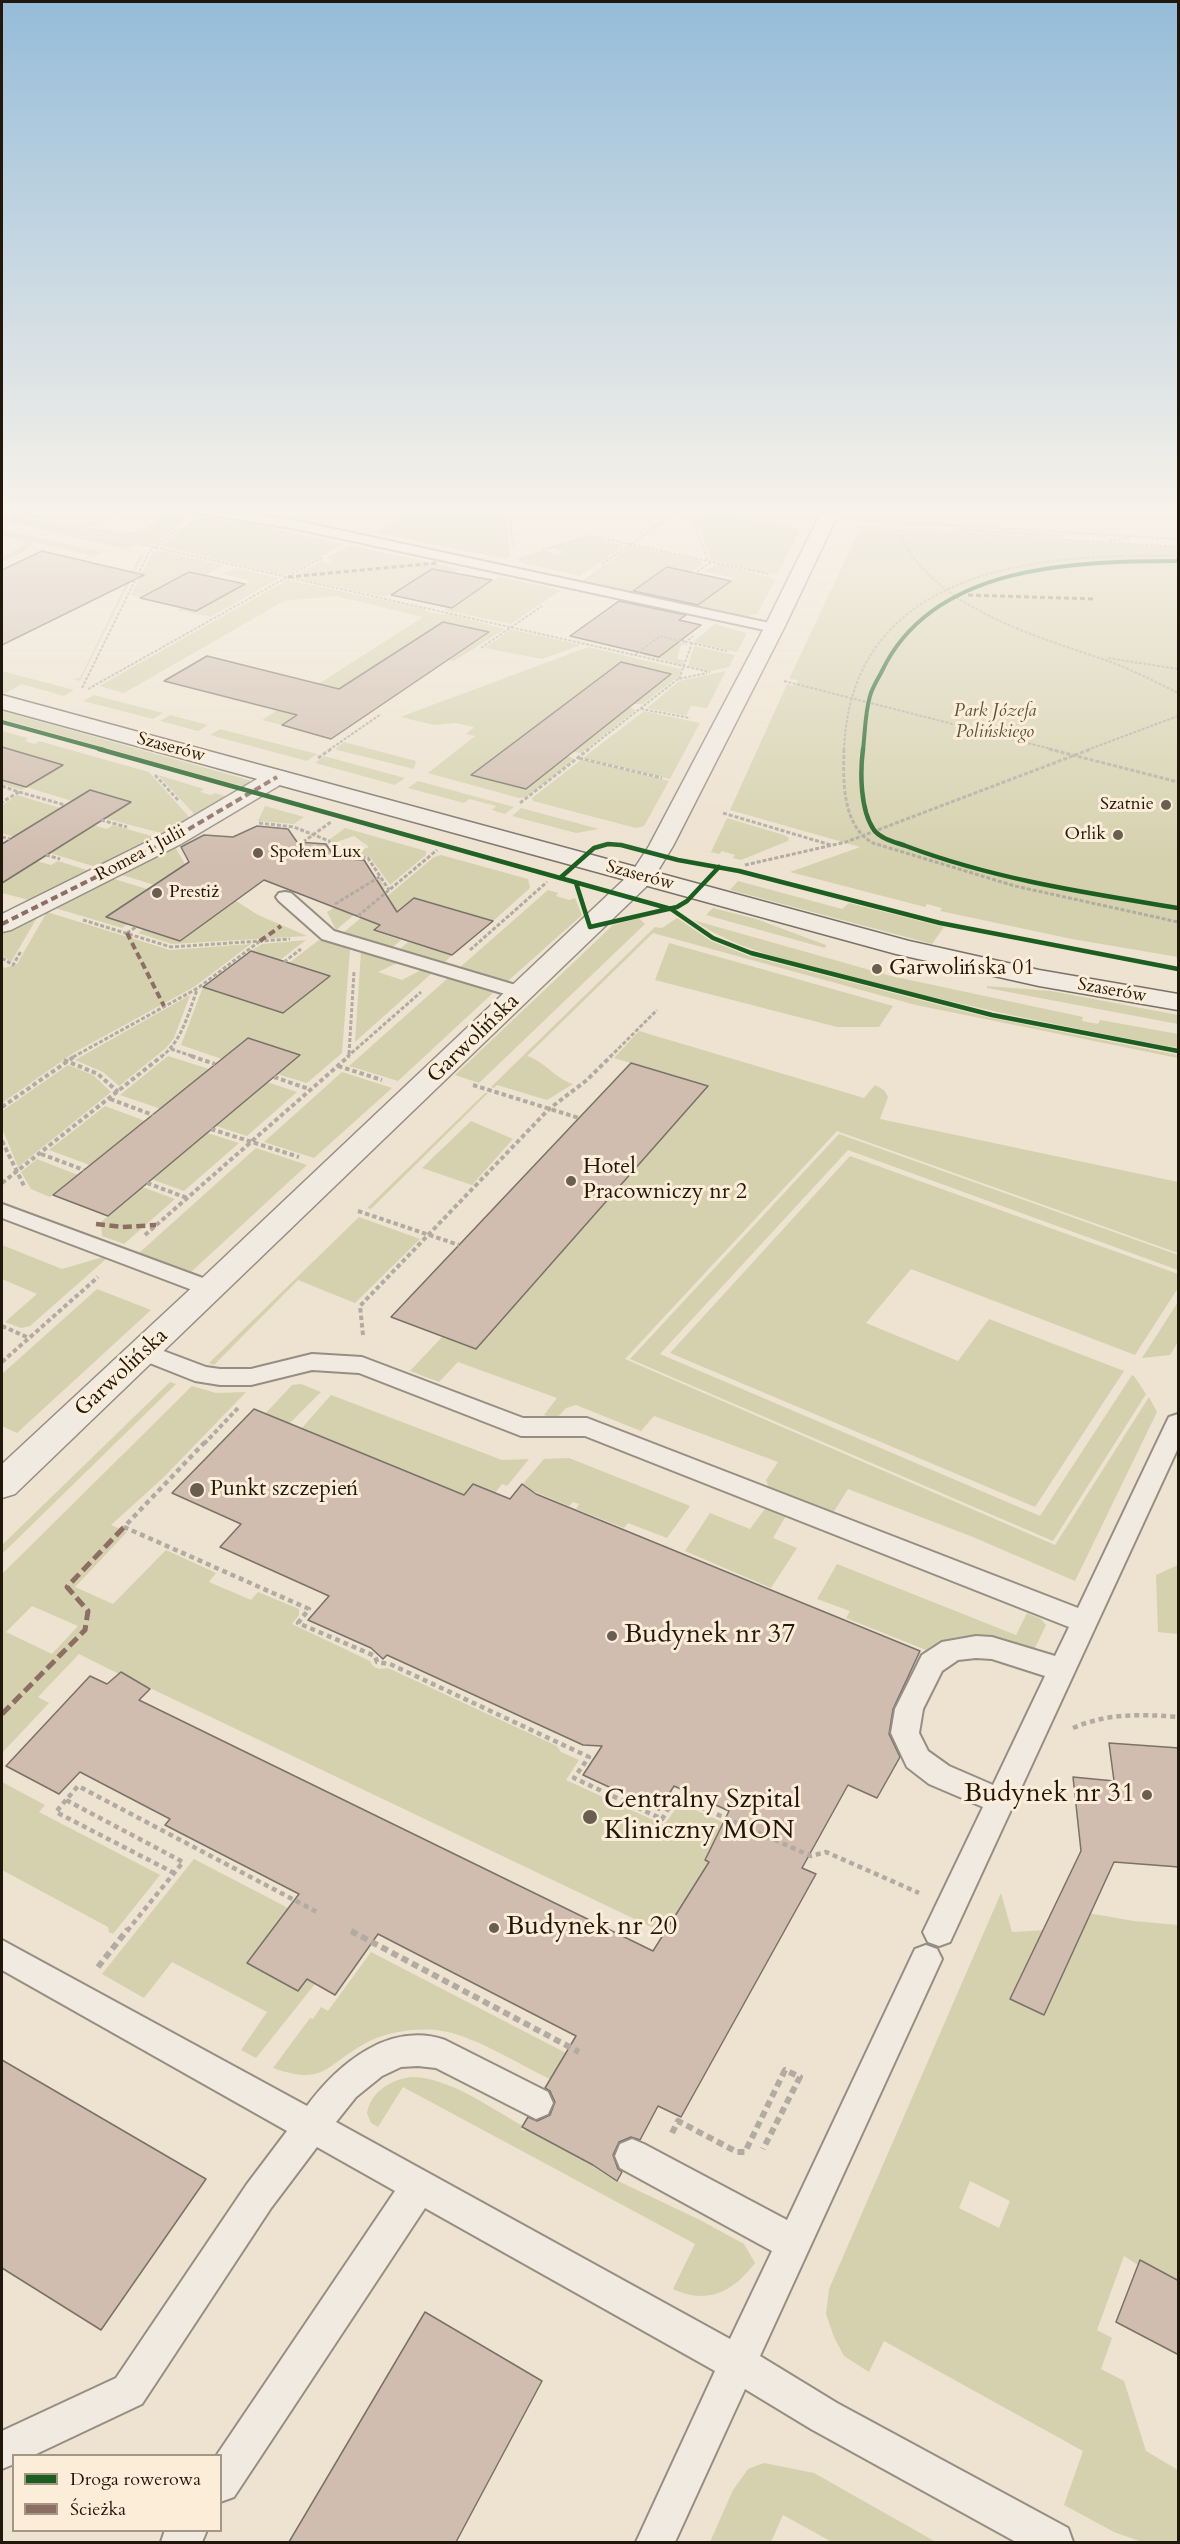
<!DOCTYPE html>
<meta charset="utf-8">
<style>
body{margin:0}
#map{position:relative;width:1180px;height:2544px;overflow:hidden;background:#eee2d0;font-family:Cardo,serif}
canvas{display:block}
.frame{position:absolute;inset:0;border:3px solid #21170b;pointer-events:none}
.legend{position:absolute;left:12px;top:2454px;width:210px;height:78px;box-sizing:border-box;background:#fcedd8;border:2px solid #a49786;margin:0;padding:8px 10px;list-style:none;font-size:18px;color:#21170b}
.legend li{display:flex;align-items:center;gap:12px;height:30px}
.legend b{width:30px;border:2px solid #a49786}
</style>
<div id="map">
<canvas width="1180" height="2544"></canvas>
<div class="frame"></div>
<ul class="legend">
<li><b style="height:8px;background:#1b5e20"></b>Droga rowerowa</li>
<li><b style="height:8px;background:#8d6e63"></b>Ścieżka</li>
</ul>
</div>
<script>
const g = document.querySelector('canvas').getContext('2d');
g.lineJoin = 'round';
function fillPath(path, color) {
  g.fillStyle = color;
  g.fill(path, 'evenodd');
}
function strokePath(path, color, width, dash) {
  g.strokeStyle = color;
  g.lineWidth = width;
  g.lineCap = dash ? 'butt' : 'round';
  g.setLineDash(dash || []);
  g.stroke(path);
}
function drawText(font, color, halo, rows, align = 'center') {
  g.font = font + ' Cardo,serif';
  g.lineWidth = 6;
  g.setLineDash([]);
  g.textBaseline = 'middle';
  g.strokeStyle = halo;
  g.fillStyle = color;
  for (const [text, x, y, turn = 0] of rows) {
    g.save();
    g.translate(x, y);
    g.rotate((+turn || 0) * Math.PI / 180);
    g.textAlign = isNaN(turn) ? turn : align;
    if (halo) g.strokeText(text, 0, 0);
    g.fillText(text, 0, 0);
    g.restore();
  }
}
const green = new Path2D(`
 M2,506H43L29,513L53,519L64,517L50,522L2,511Z
 M419,506H456L506,515L510,556L505,559L374,532Z
 M168,511L189,516L155,545L80,529C120,524 133,548 168,511Z
 M707,512L800,530L778,573L770,574L711,560L695,518Z
 M2,514L137,545L128,548L144,554L80,681L72,679L80,678L141,553L2,520Z
 M197,517L250,523L343,544L290,574L283,575L160,546Z
 M960,528L1061,534L1065,538L953,531Z
 M2,529L102,552L94,556L33,542L25,551L2,562V557L24,545L23,541L2,535Z
 M860,529L893,531L895,534H901V531L1178,548V957L1072,939L940,911L942,908L927,904L925,907L790,872L860,847L730,810L787,684L795,686L798,680L789,679Z
 M592,537L624,546L580,576L519,562L520,560L516,559L544,550L558,555L563,552L552,548Z
 M350,545L460,569L453,573L431,569L384,597L297,578L296,575L321,561L328,563L333,560L327,558Z
 M631,546L701,561L702,564L691,572L653,577L631,592L579,583Z
 M157,550L224,565L207,575L189,571L138,597L131,595L151,555Z
 M718,564L773,578L775,580L757,614L744,616L696,605L734,578L704,571Z
 M236,568L279,578L211,617L177,610L188,604L222,597L251,581L222,574Z
 M499,577L561,590L511,624L444,610Z
 M287,580L426,609L425,611L443,615L447,614L505,629L454,661L449,660L489,633L443,622L282,725L262,720L423,617L335,596L284,601L124,693L99,686Z
 M715,624L747,633L737,652L693,642Z
 M510,630H514L581,645L542,659L485,648Z
 M663,639L689,645H681L677,659L684,660L683,665L643,655Z
 M694,646L735,655L729,667L710,671L688,666Z
 M588,647L681,669L679,676L643,704H634L671,674L472,775L526,789L567,756L573,758L574,760L526,797L519,798L428,773L475,736L466,734L474,727L456,723L434,725L400,717Z
 M2,671L74,690L64,696L22,684L6,693L2,692Z
 M726,671L707,708L691,706L686,716L647,708L679,681Z
 M94,695L163,713L153,719L83,701Z
 M629,707L636,710L581,753L573,752Z
 M2,711L249,780L251,782L245,787L2,719Z
 M644,711L700,723L670,779L583,758Z
 M170,715L208,725L198,731L160,721Z
 M220,729L317,754L307,761L210,735Z
 M2,731L28,738L25,741L35,744L39,741L149,772L190,818L161,833L104,818L129,801L90,790L72,801L26,787L22,790L2,784V780L26,787L63,765L2,747Z
 M344,742L416,761L414,769L337,750L336,748Z
 M324,756L405,778L395,785L315,763Z
 M582,759L669,781L644,826L636,828L533,801L532,798Z
 M158,775L204,789L200,792L211,795L215,793L228,797L195,815Z
 M418,781L514,807L505,814L492,810L496,806L469,799L464,803L408,788Z
 M17,795L60,808L14,837L2,833V805Z
 M265,806L304,817L294,824L258,821Z
 M521,808L599,829L576,833L512,816Z
 M727,818L784,835L789,838L788,841L741,860L733,858L735,855L722,851L719,854L711,852Z
 M93,825L107,829L113,825L155,837L96,867L50,853Z
 M345,828L426,851V855L390,885L370,857L341,855L339,853L343,849L351,854L369,847L354,836L334,843L329,840Z
 M175,847L185,864L233,868V899L258,915L307,936L172,944L138,933L144,929L180,941L226,907L122,875Z
 M441,855L528,879L530,888L493,921L414,898L373,931L401,940L393,947L344,932L434,857Z
 M37,861L51,865L58,861L90,871L29,900L2,893V883Z
 M114,879L147,889L107,917L128,924L122,928L55,908Z
 M380,879L385,889L336,930L327,912Z
 M738,881L842,909L849,903L944,927L932,944L730,890Z
 M548,890L558,893L556,896L569,900L575,898L582,915L508,981L503,982L458,969Z
 M713,908L756,919L826,945L825,948L706,915Z
 M47,912L170,950L251,944L194,987L75,1052L2,1103V966L5,968L17,964Z
 M38,916L11,962L2,955V933Z
 M639,918L645,924L479,1083L455,1075L613,925Z
 M677,918L711,941L749,956L982,1016L1178,1055V1058L916,1005L653,933L527,1056C546,1062 555,1079 573,1084L547,1100L497,1085L494,1088L491,1087L655,927L662,928Z
 M693,920L891,976L1083,1017L1082,1021L1098,1024L1100,1020L1178,1034V1048C1065,1027 952,1004 841,974C789,960 739,951 693,920Z
 M306,940L280,960L251,951L262,944Z
 M319,940L350,949L342,1053L307,1083L277,1074L299,1055L249,1038L222,1059L181,1045L203,987L283,1013L329,976L289,963Z
 M408,942L452,955L445,962L400,949Z
 M669,943L893,1006L879,1027H837L655,980Z
 M361,952L397,963L378,972L402,980L421,970L432,973L355,1042Z
 M448,978L494,992L398,1081L349,1066Z
 M987,986L1051,991L1178,1015V1024L987,988Z
 M190,995L174,1038L166,1048L119,1086L103,1072L75,1060Z
 M639,1031L864,1098L875,1085L884,1090L888,1097L880,1119L1178,1182V1253L837,1131L625,1359L1055,1545L1149,1397L1157,1412L1075,1581L973,1537L848,1489L833,1513L769,1489L766,1480L778,1462L654,1416L641,1431L576,1405L566,1408L556,1419L544,1415L557,1398L458,1362L439,1382L410,1371L442,1337L476,1349L707,1086L614,1058Z
 M168,1056L209,1069L161,1109L120,1095Z
 M68,1065L93,1075L111,1092L18,1167L2,1128V1111Z
 M342,1072L392,1088L314,1158L264,1142Z
 M267,1082L297,1092L247,1136L216,1126Z
 M485,1093H488L371,1209L367,1208Z
 M105,1106L145,1121L90,1165L49,1150Z
 M471,1121L513,1139L472,1185L422,1168Z
 M207,1133L239,1143L184,1191L151,1179Z
 M839,1134L1178,1255V1270L848,1150L660,1354L1040,1516L1132,1375L1134,1376L1146,1394L1053,1541L630,1359Z
 M256,1148L307,1165L191,1272L139,1253Z
 M850,1156L1178,1274V1288L1135,1355L911,1269L866,1323L958,1361L989,1319L1124,1371L1035,1507L670,1353Z
 M37,1159L78,1175L50,1197L31,1189L21,1172Z
 M142,1187L175,1199L124,1244L102,1236L101,1222Z
 M359,1217L420,1239L355,1303L298,1280L214,1365L209,1363Z
 M2,1245L62,1269L103,1257L106,1259L30,1326L21,1328L5,1322L37,1294L2,1279Z
 M97,1289L151,1310L17,1433L2,1426V1374Z
 M1178,1302V1342L1170,1355L1142,1358Z
 M170,1382L176,1384L2,1554V1545Z
 M301,1384L321,1392L289,1424L265,1414L292,1385Z
 M192,1386L216,1393L246,1392L164,1477L111,1525L127,1532L75,1587L113,1604L166,1550L216,1573L209,1582L251,1600L258,1592L299,1609V1615L292,1624L370,1661C374,1670 379,1669 388,1668L557,1746L561,1752L579,1760L566,1780L664,1825L680,1803L729,1825L707,1857L705,1860L709,1862L664,1933L150,1688L123,1674L122,1672L119,1674L79,1654L38,1697L49,1703L2,1753V1574ZM32,1606L78,1626L52,1654L6,1632Z
 M331,1395L502,1460L529,1459L507,1486L502,1484L495,1493L473,1484L464,1495L301,1429Z
 M569,1458L690,1506L667,1538L628,1523L624,1528L576,1509L579,1504L573,1502L569,1506L521,1486L544,1459Z
 M767,1506L787,1514L773,1538L797,1548L771,1588L685,1551L710,1513L750,1529Z
 M837,1564L1016,1635L1027,1613L1041,1619L1046,1625L1034,1650C1001,1638 957,1626 926,1650L846,1618L850,1611L817,1599Z
 M1178,1565V1634L1158,1632L1156,1575Z
 M2,1782L45,1805L39,1812L160,1875L113,1934L109,1932L108,1927L2,1870Z
 M194,1859L290,1909L247,1963L298,1991L306,1979L315,1984L256,2058L241,2050L267,2012L172,1962L144,1998L102,1974Z
 M1001,1893L1012,1932L1063,1929L1082,1912L1134,1921L1178,1925V2281L1140,2261L1138,2265L1124,2256L1097,2330L1112,2338L1101,2369L1124,2381L1146,2451L1178,2470V2542H1142L1114,2532L1064,2505L1083,2451L884,2341L869,2372L844,2356L834,2337L826,2314L829,2289ZM970,2181L1010,2201L999,2228L959,2208Z
 M371,1952L568,2054L552,2080L550,2079C518,2064 470,2033 436,2030C413,2028 385,2032 364,2044C325,2066 324,2086 273,2068L310,2018L313,2019L321,2007L328,2011Z
 M411,2077C449,2077 490,2108 523,2126L521,2129L524,2131L526,2129L615,2176L618,2181L700,2220L744,2244L755,2263C733,2292 707,2305 673,2289L695,2244L403,2087L378,2127L371,2123L367,2113C371,2091 391,2080 411,2077Z
 M764,2463L814,2473L936,2542H832L783,2515L771,2542H710L733,2490L748,2469Z`);
const building = new Path2D(`
 M42,551L144,575L2,645V570Z
 M667,567L731,581L698,605L633,591Z
 M432,569L492,580L452,608L391,595Z
 M189,572L245,584L196,611L140,598Z
 M619,601L686,615L679,620L701,625L659,657L570,636Z
 M443,622L489,632L331,739L282,725L297,715L164,681L207,656L339,689Z
 M621,662L671,674L526,789L471,775Z
 M2,747L63,765L26,787L2,780Z
 M90,790L131,802L2,883V844Z
 M257,826L288,829L297,842L326,844L335,858L364,860L397,912L414,898L493,921L452,955L374,930L380,925L264,880L180,941L106,917L189,862L181,847L204,835L233,837Z
 M251,951L289,963L330,976L283,1013L203,987Z
 M248,1038L300,1055L108,1216L53,1195Z
 M631,1063L708,1086L476,1349L391,1317Z
 M254,1409L464,1495L473,1484L510,1499L522,1484L536,1494L920,1651L893,1709L889,1734L900,1757L877,1798L848,1785L802,1868L816,1874L681,2117L658,2106L640,2140L631,2137L619,2142L613,2155L618,2169L622,2172L617,2181L593,2165L522,2127L528,2117L537,2121L550,2115L555,2102L550,2091L545,2088L576,2036L378,1934L335,1995L307,1979L298,1991L247,1963L299,1894L165,1825L170,1819L80,1772L59,1794L6,1766L90,1676L107,1684L121,1672L150,1689L139,1700L653,1951L709,1862L705,1860L729,1811L674,1786L659,1810L583,1775L602,1746L583,1745L387,1655L383,1659L371,1648L308,1620L329,1596L220,1547L241,1524L172,1493Z
 M1109,1743L1179,1748V1867L1114,1862L1044,2015L1010,1999L1081,1851L1073,1777L1114,1781Z
 M2,2060L206,2179L101,2330L2,2268Z
 M1140,2260L1179,2281V2355L1116,2322Z
 M425,2312L542,2381L456,2542H289Z`);
const pathFar4 = new Path2D(`
 M475,506L490,509L491,506
 M509,506L513,547
 M687,506L708,560
 M690,506L791,526
 M704,508L715,506
 M627,512L635,506
 M2,513L710,672
 M393,519L416,506
 M859,520L1178,539
 M894,522C926,608 1034,635 1111,662C1134,671 1156,682 1178,693
 M858,527L1178,547
 M73,528L94,524L131,506
 M1109,541L1129,538
 M542,550L592,536L768,574
 M602,564L686,506
 M690,577L711,562
 M692,643L686,642L693,636
 M481,648L542,606
 M635,655L660,636L686,642
 M1108,658L1178,669
 M679,679L692,643L727,651
 M784,681L1055,750
 M82,688L149,552L176,530
 M88,689L323,557
 M641,709L690,718
 M329,750L381,714
 M587,750L678,679L707,673
 M844,750C851,568 1037,553 1178,556
 M1087,750L1178,716`);
const pathFar3 = new Path2D(`
 M844,749C843,781 842,826 873,843L1015,886L1178,922
 M1049,749L1178,782
 M318,758L331,749
 M579,758L662,778
 M155,775L178,800
 M2,786L19,792L2,802
 M19,792L65,805
 M520,803L589,749
 M723,813L831,845
 M101,820L127,827
 M259,823L294,827L329,841L338,856L368,858L389,890
 M2,837L10,839
 M303,842L331,822
 M46,855L60,859
 M745,865L846,842L1091,749
 M335,904L381,876
 M358,916L437,850
 M83,920L171,947L290,939
 M127,933L136,927
 M470,950L547,882
 M2,958L13,965L21,951
 M284,962L301,949
 M171,1049L195,1057
 M349,1054L354,972
 M73,1057L198,988L260,941
 M161,1057C182,1041 188,1014 197,990
 M347,1057L421,992
 M610,1057L657,1010`);
const pathFar2 = new Path2D(`
 M191,1056L215,1064
 M64,1060L98,1074L118,1092
 M338,1066L382,1080
 M274,1077L309,1089
 M473,1085L579,1118
 M110,1099L153,1115
 M2,1107L75,1056
 M211,1129L299,1157
 M2,1141L25,1188
 M41,1154L84,1170
 M2,1183L162,1056
 M147,1183L187,1198
 M358,1211L459,1245
 M145,1235L349,1056
 M2,1326L29,1338
 M363,1335L360,1306L549,1109L587,1080L611,1056
 M2,1362L98,1277
 M204,1444L238,1408`);
const pathFar1 = new Path2D(`
 M205,1442L124,1527L309,1609L298,1623L375,1656L377,1662L390,1664L589,1757L574,1778L662,1819L676,1796L811,1856L826,1852L919,1893
 M1073,1728C1107,1713 1141,1714 1178,1717
 M66,1800L56,1812L174,1873
 M127,1931L183,1862L66,1800L78,1786L317,1912`);
const path = new Path2D(`
 M351,1931L579,2052
 M98,1967L128,1929
 M672,2133L678,2121L737,2152H745L785,2070L800,2077L763,2149`);
const lane = new Path2D(`
 M175,506H205L297,521L774,624L781,628L774,632L297,529L181,510Z
 M285,892L291,893L334,931L529,989L531,993L529,997H515L322,939L279,901L276,897L279,893Z
 M2,1204L219,1284L222,1289L219,1294L211,1296L203,1294L2,1218Z
 M145,1344L206,1367L220,1369H251L312,1354L362,1357L523,1418H587L1078,1608L1166,1423L1169,1417L1178,1414V1448L950,1942L939,1946L928,1942L923,1932L983,1807L929,1784L907,1767L891,1733L895,1709L922,1655L942,1642L976,1636L992,1637L1055,1656L1069,1627L585,1436H521L359,1373L312,1370L251,1385H220L195,1381L137,1358L133,1352L137,1346ZM976,1658L992,1659L1045,1676L993,1785L949,1766L928,1751L919,1733L923,1709L942,1671L958,1660Z
 M2,1940L307,2106C338,2064 389,2021 445,2040L548,2092L553,2103L548,2114L536,2119L436,2068L418,2066L401,2067L382,2076L356,2097L336,2122L730,2339L772,2251L620,2168L615,2156L620,2144L632,2139L644,2144L787,2220L915,1949L926,1945L937,1949L942,1959L760,2356L837,2403L1068,2528L1073,2542H1016L811,2429L745,2389L675,2542H636L715,2371L425,2208L234,2497L220,2502V2456H216L395,2191L317,2147L271,2208L142,2404L32,2456H14V2464L2,2469V2431L116,2378L247,2184L287,2131L2,1970Z
 M165,2530H207L202,2542H161Z`);
const street = new Path2D(`
 M824,506H842L784,628L673,846L651,882L15,1494L2,1498V1464L199,1281L632,872L649,846L764,628Z
 M277,770L285,772L289,777L285,782L181,844L11,930L2,932V914L163,834L269,772Z`);
const secondary = new Path2D(`
 M2,695L909,941L1039,970L1178,994V1010L1039,986L896,954L2,709Z`);
const quietFar3 = new Path2D(`
 M288,577L437,563
 M968,595L1093,599`);
const quietFar2 = new Path2D(`
 M2,924L172,839L277,777
 M127,933L164,1006
 M260,941L281,926`);
const quietFar1 = new Path2D(`
 M96,1224L122,1227L156,1225`);
const quiet = new Path2D(`
 M2,1714L85,1630L88,1611L67,1587L124,1527`);
const cyclewayFar1 = new Path2D(`
 M2,722L104,750
 M863,750C865,733 865,713 870,696C872,688 878,679 882,671C933,564 1075,561 1178,561`);
const cycleway = new Path2D(`
 M99,749L671,909L713,938L751,953L992,1015L1178,1051
 M863,749C860,772 860,810 874,830C881,839 895,842 906,846C993,879 1087,893 1178,908
 M560,878L594,848L608,844L621,845L678,860L739,871L940,923L1178,969
 M576,883L590,927L677,907L687,901L719,867`);
const markers = [
 [1166,805,6,"#695e50"],
 [1118,835,6,"#695e50"],
 [258,853,6,"#695e50"],
 [157,893,6,"#695e50"],
 [877,969,6,"#695e50"],
 [571,1181,6,"#695e50"],
 [197,1490,8,"#695e50"],
 [612,1636,6,"#695e50"],
 [1147,1795,6,"#695e50"],
 [590,1817,8,"#695e50"],
 [494,1928,6,"#695e50"]
];
const farParknames = [
 ["Park Józefa",995,712],
 ["Polińskiego",995,733]
];
const farStreetnames = [
 ["Szaserów",171,748,15],
 ["Romea i Julii",141,854,-28],
 ["Szaserów",640,876,15],
 ["Szaserów",1112,991,10]
];
const farPoinames = [
 ["Szatnie",1154,805],
 ["Orlik",1106,835],
 ["Społem Lux",270,853,"left"],
 ["Prestiż",169,893,"left"]
];
const poiNames = [
 ["Garwolińska 01",889,969],
 ["Hotel",583,1168],
 ["Pracowniczy nr 2",583,1193],
 ["Punkt szczepień",210,1490]
];
const streetNames = [
 ["Garwolińska",474,1039,-44],
 ["Garwolińska",122,1373,-43]
];
const nearPoinames = [
 ["Budynek nr 37",624,1636],
 ["Budynek nr 31",1135,1795,"right"],
 ["Centralny Szpital",604,1801],
 ["Kliniczny MON",604,1832],
 ["Budynek nr 20",506,1928]
];
fillPath(green, '#d5d1ae');
fillPath(building, '#d0bdb0');
strokePath(building, '#797268', 1.5);
strokePath(lane, '#968e82', 4);
strokePath(street, '#968e82', 3);
strokePath(secondary, '#797268', 3);
strokePath(pathFar4, '#b2aba2', 2, [3, 1.5]);
strokePath(pathFar3, '#b2aba2', 3, [4, 2]);
strokePath(pathFar2, '#b2aba2', 4, [4.5, 3]);
strokePath(pathFar1, '#b2aba2', 4.5, [5, 4]);
strokePath(path, '#b2aba2', 6, [7, 4.5]);
fillPath(lane, '#f0eae1');
fillPath(street, '#f0eae1');
fillPath(secondary, '#f0eae1');
strokePath(quietFar3, '#8d6e63', 3, [5, 3]);
strokePath(quietFar2, '#8d6e63', 4, [7, 4]);
strokePath(quietFar1, '#8d6e63', 4.5, [9, 4.5]);
strokePath(quiet, '#8d6e63', 5, [11, 5]);
strokePath(cyclewayFar1, '#1b5e20', 4);
strokePath(cycleway, '#1b5e20', 4.5);
const sky = g.createLinearGradient(0, 0, 0, 862);
sky.addColorStop(0, '#95bcd9');
sky.addColorStop(0.59, '#f7f2ea');
sky.addColorStop(1, '#f7f2ea00');
g.fillStyle = sky;
g.fillRect(0, 0, 1180, 862);
for (const [x, y, r, color] of markers) {
  const dot = new Path2D();
  dot.arc(x, y, r, 0, 2 * Math.PI);
  g.fillStyle = color;
  g.fill(dot);
  strokePath(dot, '#fcedd8', 2);
}
drawText('italic 18px', '#59533a', '#fcedd8', farParknames);
drawText('18px', '#21170b', '#fcedd8', farStreetnames);
drawText('18px', '#21170b', '#fcedd8', farPoinames, 'right');
drawText('22px', '#21170b', '#fcedd8', poiNames, 'left');
drawText('22px', '#21170b', '#fcedd8', streetNames);
drawText('27px', '#21170b', '#fcedd8', nearPoinames, 'left');
</script>
